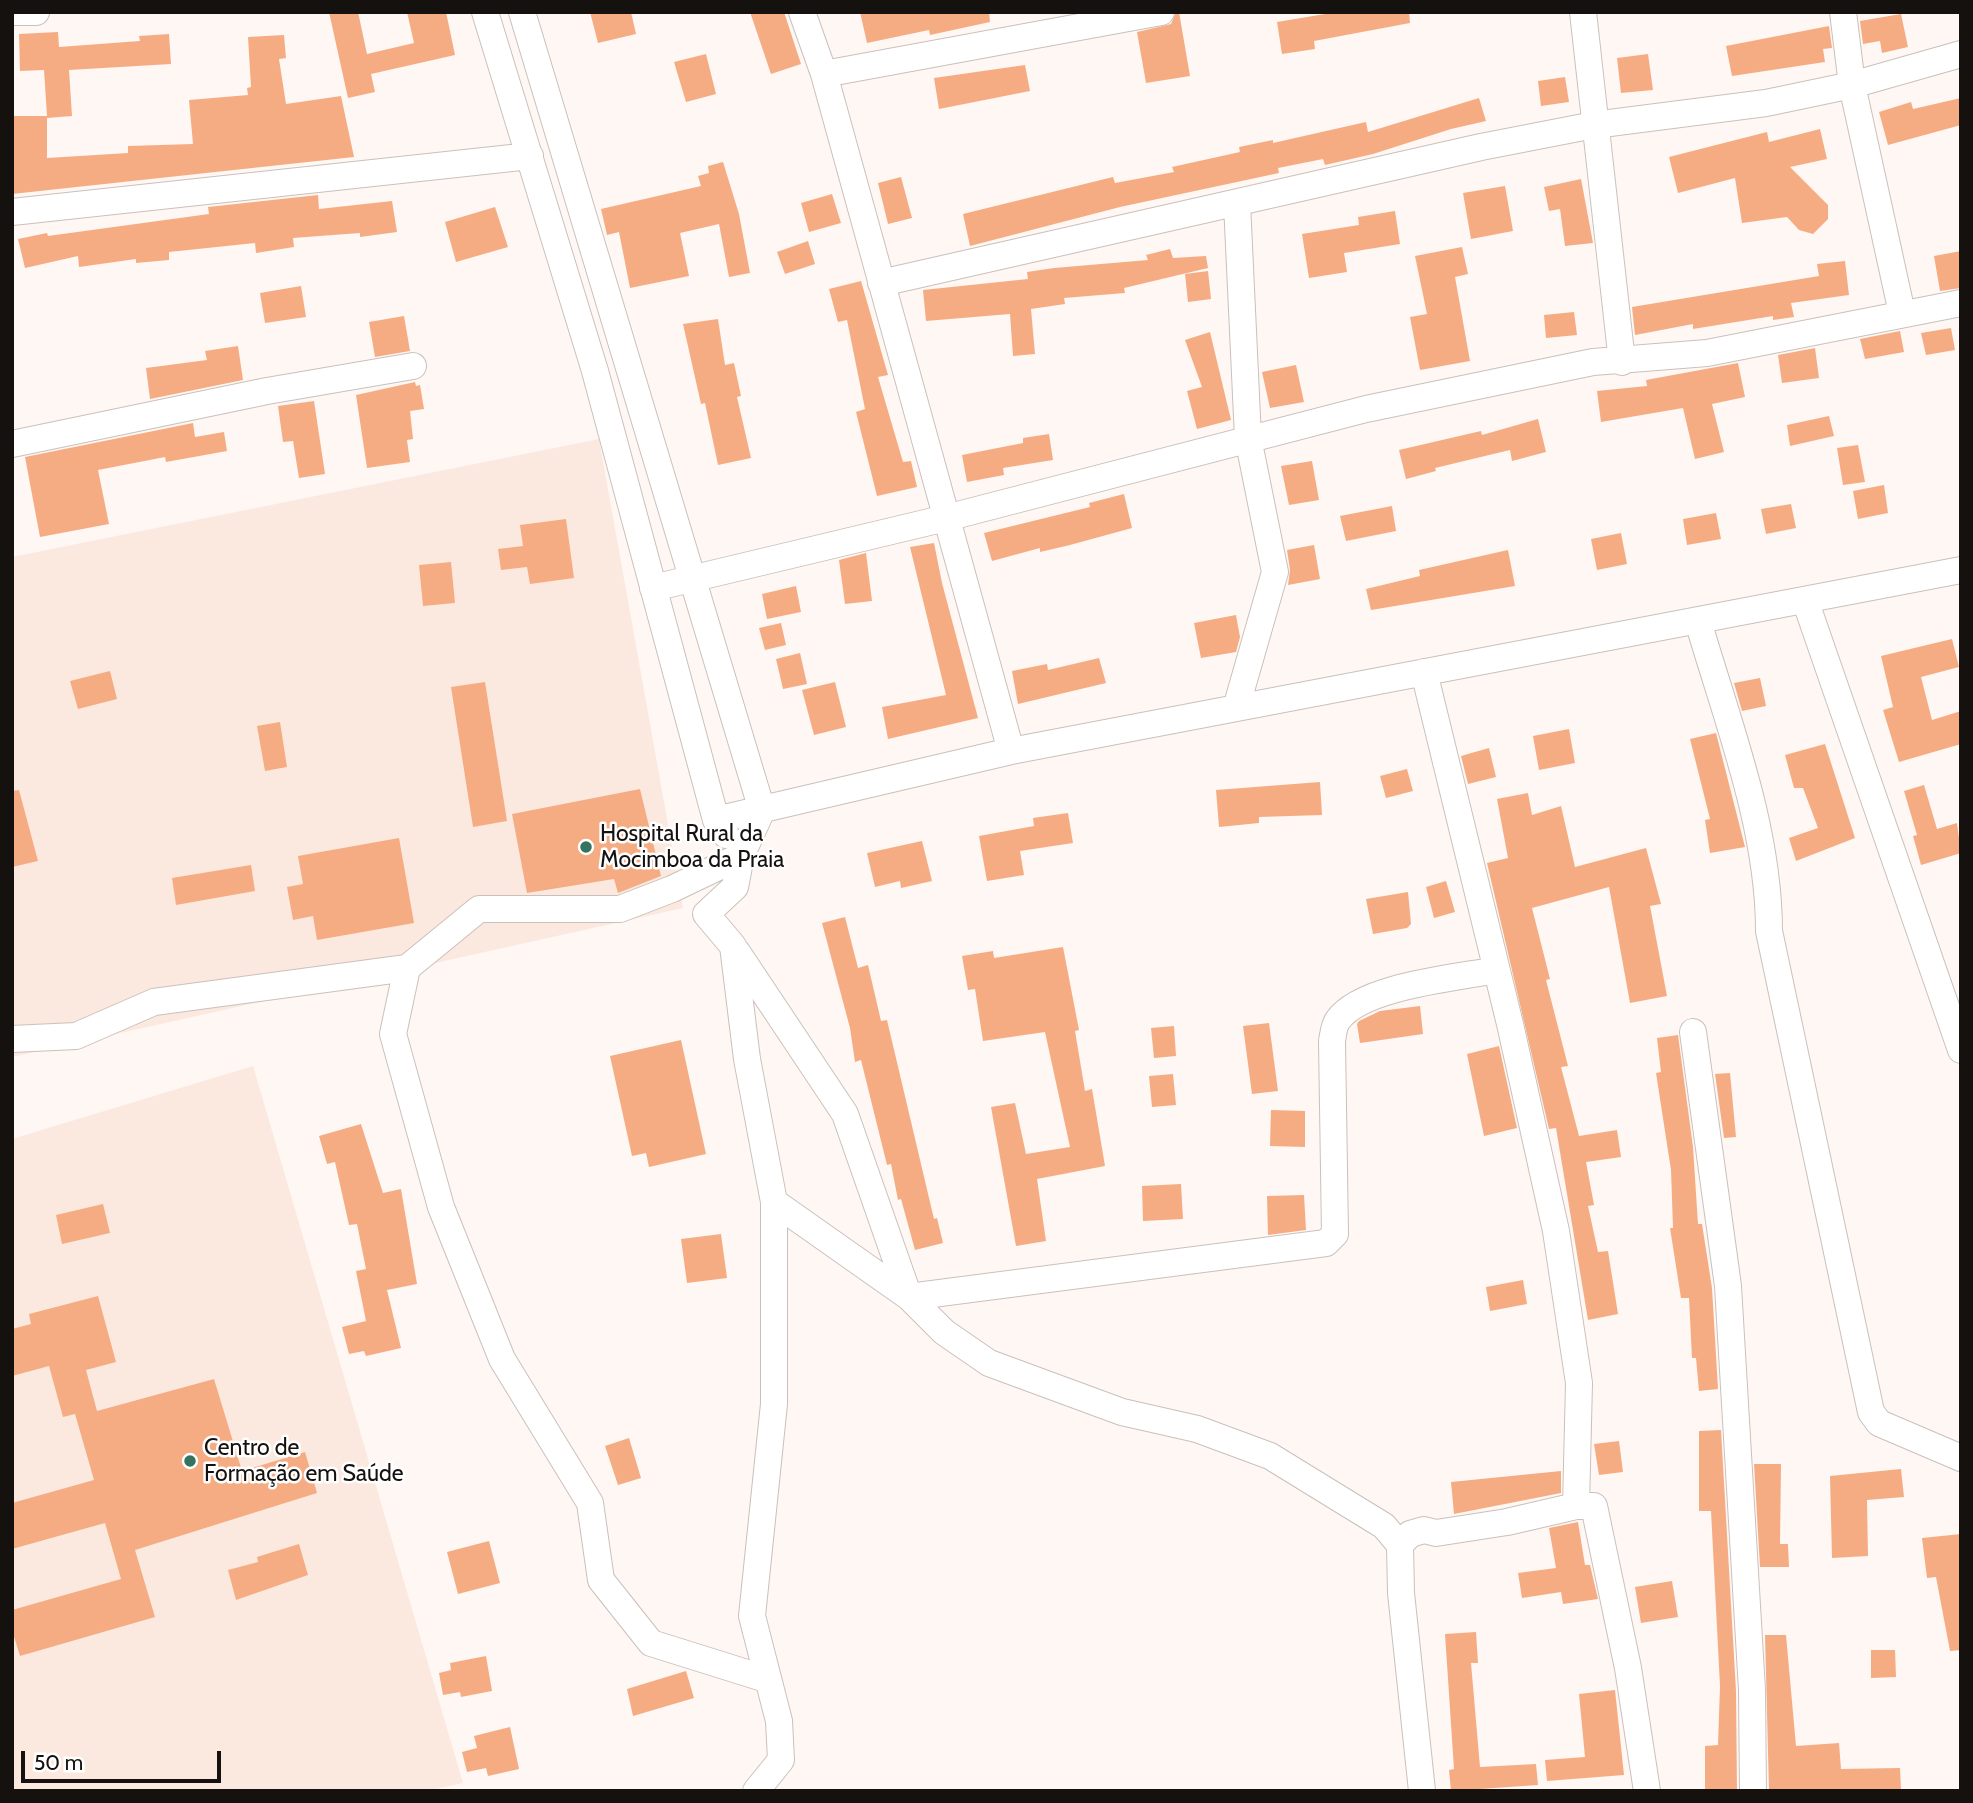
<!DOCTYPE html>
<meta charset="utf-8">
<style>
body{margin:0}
#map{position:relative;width:1973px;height:1803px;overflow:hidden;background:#fef7f4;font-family:Cabin,sans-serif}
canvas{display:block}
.frame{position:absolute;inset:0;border:14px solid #14110f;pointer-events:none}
.scale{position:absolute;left:21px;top:1751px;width:200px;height:32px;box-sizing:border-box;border:4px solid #14110f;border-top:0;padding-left:9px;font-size:21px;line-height:24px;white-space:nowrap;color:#14110f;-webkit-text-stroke:5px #fff;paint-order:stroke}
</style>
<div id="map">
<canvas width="1973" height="1803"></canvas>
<div class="frame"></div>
<div class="scale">50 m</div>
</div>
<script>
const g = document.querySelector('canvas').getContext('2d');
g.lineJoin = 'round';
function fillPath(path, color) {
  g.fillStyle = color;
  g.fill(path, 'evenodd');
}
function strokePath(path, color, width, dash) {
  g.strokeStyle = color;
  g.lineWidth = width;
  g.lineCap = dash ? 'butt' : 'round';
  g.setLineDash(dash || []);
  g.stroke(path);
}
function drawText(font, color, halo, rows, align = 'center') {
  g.font = font + ' Cabin,sans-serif';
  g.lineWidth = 5;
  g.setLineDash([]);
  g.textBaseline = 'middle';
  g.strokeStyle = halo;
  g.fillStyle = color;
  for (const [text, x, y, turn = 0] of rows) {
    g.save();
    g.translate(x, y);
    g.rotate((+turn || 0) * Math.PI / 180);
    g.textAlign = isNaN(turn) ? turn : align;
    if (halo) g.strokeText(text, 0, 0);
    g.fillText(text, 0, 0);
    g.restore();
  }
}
const built = new Path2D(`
 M599,439L683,908L12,1057V557Z
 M253,1066L463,1783L427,1791H12V1139Z`);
const building = new Path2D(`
 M329,12H358L367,54L414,43L407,12H446L455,55L371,74L375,92L348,98Z
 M590,12H631L636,34L598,43Z
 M750,12H784L801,64L771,74Z
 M860,12H989L990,22L930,35L929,30L867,43Z
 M1176,12H1179L1190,76L1146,83L1137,32L1171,24Z
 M1337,12H1409L1410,23L1314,41L1315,49L1282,54L1277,22Z
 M1901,14L1908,47L1882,53L1880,41L1863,44L1860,21Z
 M1829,26L1832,48L1823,49L1825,62L1732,76L1726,46Z
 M58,32L59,47L140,41L139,36L169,34L171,64L69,70L72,116L47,118V158L128,153V146L193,144L189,100L248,95L247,88L251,87L248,37L284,35L286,58L279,59L286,104L341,96L354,157L12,194V116H47L44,70L20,71L19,34Z
 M706,54L716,94L686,102L674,62Z
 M1648,54L1653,90L1621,93L1617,58Z
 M1025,65L1030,91L939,109L934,78Z
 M1565,77L1569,102L1541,106L1538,81Z
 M1479,98L1486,121L1451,129L1373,154L1325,165L1323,159L1278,168L1279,173L1120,207L970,246L963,214L1113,177L1115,183L1174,172L1172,167L1240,152L1239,147L1273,140V143L1366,122L1368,132Z
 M1961,98V125L1888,145L1879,112L1911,102L1913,109Z
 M1820,129L1827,159L1790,167L1828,205V219L1813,234L1799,230L1787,217L1742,223L1735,178L1678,193L1669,157L1767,132L1769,142Z
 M723,162L739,214L750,273L729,277L719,224L680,233L689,276L630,288L619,232L607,235L601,209L701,186L698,176L709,173L708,166Z
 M901,177L912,218L888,224L878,183Z
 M1581,179L1593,243L1565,246L1560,209L1549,211L1544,187Z
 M1505,186L1513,231L1471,239L1463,193Z
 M832,194L841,223L809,232L801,203Z
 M318,195L319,209L392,201L397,232L360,237V233L293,238L294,247L256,253L255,243L169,252V260L136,263V259L79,267L78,256L25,268L18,239L47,233L48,236L209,214L208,207Z
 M495,207L508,247L456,262L445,222Z
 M1395,211L1400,244L1344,253L1347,272L1309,278L1302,234L1359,225L1358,217Z
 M808,241L815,264L785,274L777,252Z
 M1462,247L1468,274L1455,277L1470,361L1420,370L1410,317L1427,314L1415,256Z
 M1170,249L1173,258L1206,256L1208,268L1124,288L1125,293L1064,298L1065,304L1031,309L1035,354L1013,356L1010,314L926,321L923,290L1028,279L1027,272L1054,268L1148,260L1146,255Z
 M1961,251V288L1940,291L1934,256Z
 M1845,261L1849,295L1791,303L1794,317L1773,320V316L1693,329V324L1635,335L1632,307L1819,276L1817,264Z
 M1208,271L1211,299L1188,302L1185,274Z
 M861,281L888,375L878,377L903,462L911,461L917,487L877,496L856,412L865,409L847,320L838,322L829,289Z
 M301,286L306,317L265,323L260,293Z
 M1574,312L1577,335L1546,338L1544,315Z
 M404,316L410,351L375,357L369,322Z
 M718,319L725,365L734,363L741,396L737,397L751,458L718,465L705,403L701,404L683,324Z
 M1951,328L1955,350L1926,355L1921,333Z
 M1900,331L1904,352L1865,359L1860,339Z
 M1210,332L1231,420L1197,429L1187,391L1202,387L1185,340Z
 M238,346L243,380L150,399L146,368L207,360L205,351Z
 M1815,348L1819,378L1782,383L1778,355Z
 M1738,363L1745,397L1712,404L1724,452L1695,459L1683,408L1601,422L1597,391L1647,386L1646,380Z
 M1296,365L1304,402L1270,408L1262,372Z
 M415,382L416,386L420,385L424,409L410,411L413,439L407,440L410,462L367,468L356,395Z
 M314,401L325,474L299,478L293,441L283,442L278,406Z
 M1829,416L1834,436L1790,446L1787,425Z
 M1538,419L1546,452L1512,461L1510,450L1435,468L1436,471L1406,479L1399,450L1481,431L1482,435Z
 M193,423L195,437L224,432L227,451L166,462L165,457L98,470L109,524L40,537L25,457Z
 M1049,434L1053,460L1003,468L1004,475L967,482L962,455L1023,443V438Z
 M1858,445L1865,482L1843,485L1837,448Z
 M1312,461L1319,500L1289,505L1281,466Z
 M1884,485L1888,513L1858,519L1853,491Z
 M1124,494L1132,528L1070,545L1040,552V548L992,561L984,533L1090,507L1089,503Z
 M1791,504L1796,528L1766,534L1761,509Z
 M1392,506L1396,531L1346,541L1340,516Z
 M1716,513L1721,539L1687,545L1683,519Z
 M566,519L574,578L530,584L527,567L501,570L498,549L523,546L520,525Z
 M1621,533L1627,564L1597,570L1591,539Z
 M934,543L942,583L978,718L888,739L882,707L946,695L910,547Z
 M1314,545L1320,579L1288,585L1290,570L1287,550Z
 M1508,550L1515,586L1371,610L1366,589L1420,576L1419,570Z
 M866,553L872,601L845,604L839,560Z
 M451,562L455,603L423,606L419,565Z
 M796,586L801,612L767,619L762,594Z
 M1236,615L1240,637L1236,652L1201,658L1194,623Z
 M781,623L786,645L765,650L759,628Z
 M1952,639L1959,667L1921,677L1932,720L1961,711V744L1899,762L1883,710L1893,707L1881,656Z
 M800,653L807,684L783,689L776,659Z
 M1099,658L1106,683L1018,704L1012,671L1047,664L1048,670Z
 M110,671L117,699L78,709L70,681Z
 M1760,678L1766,706L1742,711L1734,683Z
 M485,682L507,821L473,827L451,687Z
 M835,682L846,727L814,735L802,690Z
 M280,722L287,767L265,771L257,726Z
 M1569,729L1575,763L1539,770L1533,736Z
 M1716,733L1745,847L1710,853L1705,820L1710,819L1690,739Z
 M1825,744L1855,838L1796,861L1789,838L1818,828L1803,788H1794L1785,755Z
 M1489,748L1496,777L1468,784L1461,756Z
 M1407,769L1413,791L1386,798L1380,776Z
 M1320,782L1322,815L1259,817V823L1219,827L1216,790Z
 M1924,785L1937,829L1957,823L1961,853L1921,865L1913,836L1917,835L1904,791Z
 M640,789L661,876L618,893L614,879L527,893L512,814Z
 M19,790L38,861L12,867V791Z
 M1528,793L1532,815L1561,806L1575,867L1646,848L1661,904L1650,906L1667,996L1630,1003L1609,887L1532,908L1550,979L1546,980L1568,1066L1561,1067L1579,1136L1617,1130L1621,1157L1586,1162L1594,1205L1588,1206L1598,1252L1608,1251L1618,1314L1588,1320L1556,1128L1549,1129L1487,863L1508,858L1497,799Z
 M1068,813L1073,843L1020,851L1024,875L987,881L979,836L1034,826L1033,818Z
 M399,838L414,923L317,940L313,916L293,920L287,887L303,884L298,856Z
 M922,841L932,881L901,888L900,881L875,887L867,853Z
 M251,865L255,891L176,905L172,878Z
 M1446,881L1455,912L1434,918L1426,887Z
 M1408,892L1411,924L1407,928L1373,934L1366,899Z
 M845,917L858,968L868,965L881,1021L887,1020L934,1219L937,1218L943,1243L915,1250L901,1199L898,1200L891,1164L887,1165L861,1060L855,1062L850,1028L822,923Z
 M1063,947L1079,1030L1075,1031L1085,1091L1092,1089L1105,1166L1037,1179L1046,1241L1016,1246L991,1107L1015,1103L1026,1154L1070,1147L1045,1032L983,1041L975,989L968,990L962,956L993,951L994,958Z
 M1420,1006L1423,1034L1360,1043L1357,1024L1359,1021L1380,1011Z
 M1269,1023L1278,1091L1252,1094L1243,1026Z
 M1174,1026L1176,1056L1154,1058L1151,1028Z
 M1678,1035L1693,1147L1698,1224H1702L1712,1288L1718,1389L1699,1391L1696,1358H1692L1689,1298H1681L1670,1228H1673L1671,1170L1656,1073L1661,1072L1657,1038Z
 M681,1040L706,1154L649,1167L646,1153L632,1156L610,1056Z
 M1499,1046L1517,1128L1484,1136L1467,1054Z
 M1730,1073L1736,1137L1724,1138L1715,1074Z
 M1173,1074L1176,1105L1152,1107L1149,1076Z
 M1271,1110L1305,1111V1147L1270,1146Z
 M361,1124L383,1193L401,1189L417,1284L387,1290L401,1348L366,1356L364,1351L349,1354L342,1327L366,1321L356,1271L366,1269L357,1224L349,1225L335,1162L327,1164L319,1136Z
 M1181,1184L1183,1219L1143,1221L1142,1186Z
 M1304,1195L1306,1230L1268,1235L1267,1196Z
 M103,1204L110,1233L62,1244L56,1215Z
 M721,1234L727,1278L687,1283L681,1239Z
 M1523,1280L1527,1304L1490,1311L1486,1287Z
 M98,1296L116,1362L86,1370L97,1411L214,1379L242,1471L305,1452L317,1493L135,1550L155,1617L20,1656L12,1630V1610L121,1579L105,1523L12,1549V1503L94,1480L75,1414L63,1417L49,1366L12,1376V1329L31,1324L29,1314Z
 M1721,1430L1736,1691L1737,1791H1705V1746L1718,1745L1720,1686L1711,1511H1699V1431Z
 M629,1438L641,1478L618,1485L605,1446Z
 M1619,1441L1623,1472L1599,1475L1594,1444Z
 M1754,1464H1781L1780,1544H1788L1789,1567H1760Z
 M1901,1469L1904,1497L1867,1500L1868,1556L1832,1558L1830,1476Z
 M1561,1471V1493L1454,1514L1451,1482Z
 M1578,1522L1585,1565H1590L1598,1599L1563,1604L1561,1592L1522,1598L1518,1573L1556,1568L1549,1528Z
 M1961,1534V1650L1950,1651L1936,1577L1927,1578L1922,1538Z
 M489,1541L500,1583L458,1594L447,1552Z
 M299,1544L308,1575L236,1600L228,1570L258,1562L257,1557Z
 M1672,1581L1678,1617L1641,1623L1635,1587Z
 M1476,1632L1478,1663H1471L1480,1767L1536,1764L1538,1785L1451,1791L1449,1770L1454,1769L1445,1634Z
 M1765,1635H1786L1796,1746L1839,1743L1841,1769L1900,1768L1901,1790L1769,1791Z
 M1871,1650H1895L1896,1677L1871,1678Z
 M486,1656L492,1691L461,1697L460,1692L443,1695L439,1673L451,1670L450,1663Z
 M686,1671L694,1698L633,1716L627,1689Z
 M1615,1690L1624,1775L1547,1781L1545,1760L1585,1757L1579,1694Z
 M510,1727L519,1769L488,1776L486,1768L467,1772L462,1752L477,1748L474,1736Z`);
const minor = new Path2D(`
 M12,12H36
 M485,12L595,371L716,820L726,835
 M522,12L762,810L741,856L735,887L706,914L733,946L747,1059L774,1202V1404L752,1616L779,1721L781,1760L756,1791
 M802,12L824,74L1011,751
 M1583,12L1622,362
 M1843,12L1852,85L1902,313
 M824,74L1161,12
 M12,212L530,156
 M881,283L1481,147L1594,125L1766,103L1852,85L1961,54
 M12,444L267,391L413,366
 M653,588L946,518L1366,409L1593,362L1707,353L1961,303
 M1805,600L1961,1050
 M1698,621C1727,721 1769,826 1769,931L1871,1412L1879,1423L1961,1458
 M1424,672L1510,1024L1556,1231L1579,1383L1576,1506H1594L1628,1668L1647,1791
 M1236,708L1275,572L1248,438L1237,203
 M716,820L1011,751L1961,570
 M737,952L845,1114L909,1297L1326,1243L1335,1234L1332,1041C1333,1035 1334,1025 1338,1020C1362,986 1456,978 1496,970
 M407,968L393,1034L441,1207L502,1359L590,1503L601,1580L651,1643L766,1679
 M1693,1032L1728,1286L1752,1690L1753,1791
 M12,1039L76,1036L154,1002L407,968L479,909H620L672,889L741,856
 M774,1202L909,1297L944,1332L989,1363L1122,1412L1197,1429L1270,1456L1384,1526L1400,1545
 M1422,1791L1401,1593L1400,1545L1410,1534L1424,1530L1436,1533L1507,1522L1576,1506`);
const markers = [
 [586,847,7,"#347360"],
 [190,1461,7,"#347360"]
];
const poiNames = [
 ["Hospital Rural da",600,834],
 ["Mocimboa da Praia",600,860],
 ["Centro de",204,1448],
 ["Formação em Saúde",204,1474]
];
fillPath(built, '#fbe9df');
fillPath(building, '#f6ac82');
strokePath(minor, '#cbc0bb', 28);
strokePath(minor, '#fff', 26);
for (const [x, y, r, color] of markers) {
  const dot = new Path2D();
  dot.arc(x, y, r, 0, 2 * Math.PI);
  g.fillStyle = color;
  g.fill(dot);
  strokePath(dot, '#fff', 2.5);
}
drawText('23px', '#14110f', '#fff', poiNames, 'left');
</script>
